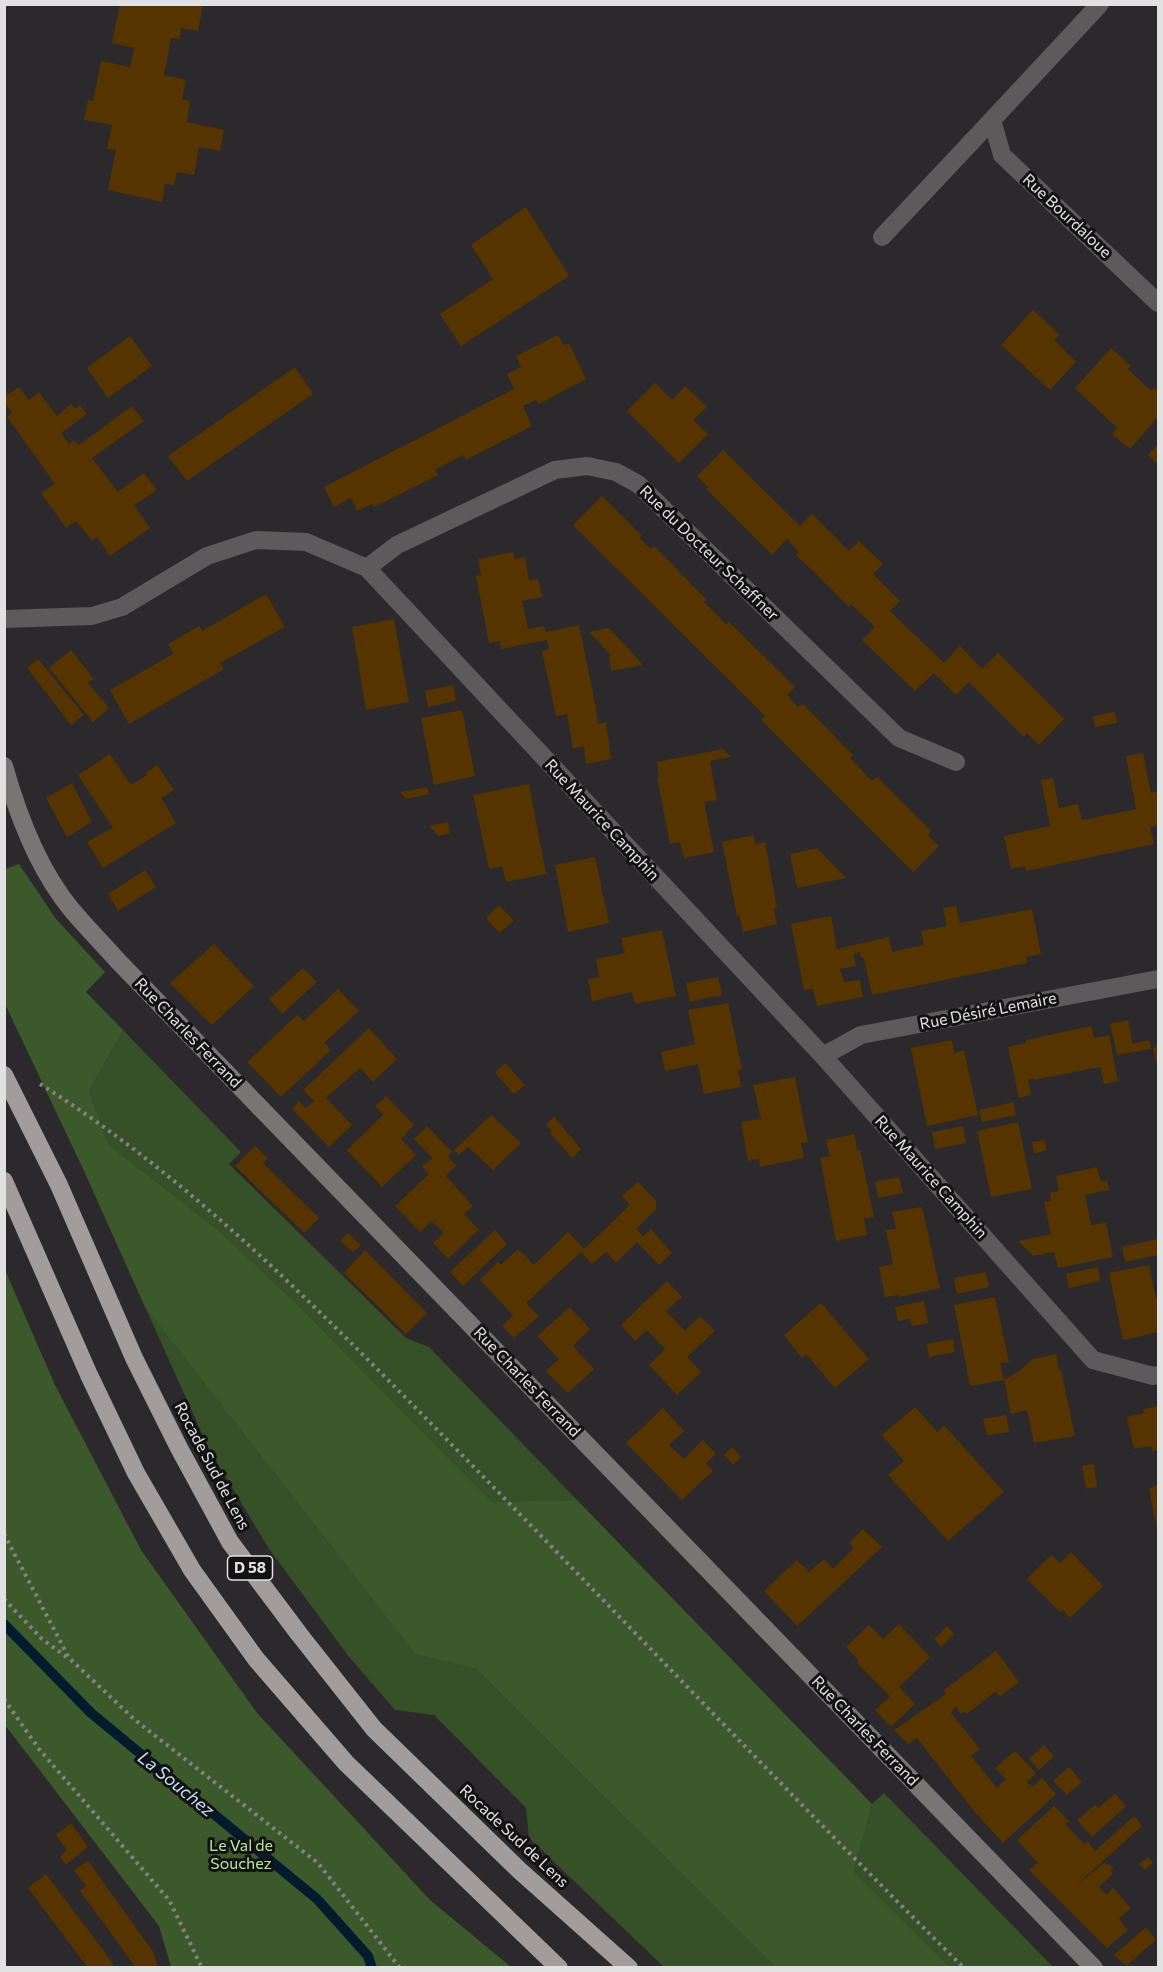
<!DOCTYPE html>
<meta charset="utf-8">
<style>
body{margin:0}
#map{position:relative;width:1163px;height:1972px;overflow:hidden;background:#2b292b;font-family:Commissioner,sans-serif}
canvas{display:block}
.frame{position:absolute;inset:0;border:6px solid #e2e1e2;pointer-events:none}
</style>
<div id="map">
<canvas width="1163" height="1972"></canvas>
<div class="frame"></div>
</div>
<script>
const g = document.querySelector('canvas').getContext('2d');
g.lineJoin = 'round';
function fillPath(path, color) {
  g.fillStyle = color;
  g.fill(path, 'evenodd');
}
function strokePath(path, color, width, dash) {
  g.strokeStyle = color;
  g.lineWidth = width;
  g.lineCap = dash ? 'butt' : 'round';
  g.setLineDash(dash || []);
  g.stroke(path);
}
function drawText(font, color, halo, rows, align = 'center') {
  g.font = font + ' Commissioner,sans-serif';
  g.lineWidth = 6;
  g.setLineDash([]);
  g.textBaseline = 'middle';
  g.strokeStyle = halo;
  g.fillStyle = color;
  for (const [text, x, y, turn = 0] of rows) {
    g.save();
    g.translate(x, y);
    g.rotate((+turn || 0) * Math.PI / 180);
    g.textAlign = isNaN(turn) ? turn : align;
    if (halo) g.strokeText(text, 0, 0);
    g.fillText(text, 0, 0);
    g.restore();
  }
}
const green = new Path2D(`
 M123,1030L241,1152L229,1164L406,1338L429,1347L577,1500L492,1502L295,1302L218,1230L109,1145L89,1091Z
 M145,1307L415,1654L476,1669L775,1967H664L529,1838L526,1808L434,1715L395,1710L350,1658L269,1549L209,1449Z
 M884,1793L1053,1967H950L854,1872L872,1804Z`);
const forest = new Path2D(`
 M19,864L56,919L105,972L86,992L123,1030L89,1091L109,1145L218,1230L295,1302L492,1502L577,1500L872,1804L854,1872L950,1967H775L476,1669L415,1654L145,1307L84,1171L5,1004V869Z
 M5,1270L55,1385L141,1550L257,1713L430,1900L511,1967H171L159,1926L5,1725Z`);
const stream = new Path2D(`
 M4,1624L91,1713L317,1899L368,1956L372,1968`);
const building = new Path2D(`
 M120,4H203L198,31L181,28L180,39L171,38L164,75L186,80L182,99L190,101L187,122L224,130L220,151L199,147L194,175L177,172L174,185L165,184L162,202L108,190L116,150L107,149L112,125L84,120L88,100L93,101L101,61L130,67L134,48L112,43Z
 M526,207L569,276L461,346L440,314L493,279L471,245Z
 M1033,310L1060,335L1054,340L1076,362L1050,390L1001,345Z
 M558,335L564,346L569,343L586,379L539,404L536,400L523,406L532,426L466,460L463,455L435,470L438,475L374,507L372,504L357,511L351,498L334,507L324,487L514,389L507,374L521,367L516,356Z
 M130,336L152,366L108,398L87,368Z
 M1111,348L1131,366L1128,369L1151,391L1155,388L1158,391V417L1130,449L1112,434L1117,428L1075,388Z
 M295,367L313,394L187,481L168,456Z
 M655,383L672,400L685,386L707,407L693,420L708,434L679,463L627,411Z
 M19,387L29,400L39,392L57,416L71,404L75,409L80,405L87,414L61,433L69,444L74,440L79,445L132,406L144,421L92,458L118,492L144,473L157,490L134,505L150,528L110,556L97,537L92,541L76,521L66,528L41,493L55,484L7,417L12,413L4,402V397Z
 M1158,444V465L1148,455Z
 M723,450L800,526L812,514L849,551L859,541L883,564L873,574L900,601L890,611L944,663L960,646L982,669L998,653L1064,719L1039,745L1027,733L1024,737L969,682L956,695L934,673L915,691L862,640L875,627L851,604L849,607L821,579L796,555L799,552L787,539L772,555L706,489L708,487L697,476Z
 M602,496L642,536L639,538L651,549L654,546L707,600L704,602L726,624L729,622L795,687L787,695L798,707L803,704L853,755L850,758L872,781L877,777L931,831L928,835L939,846L913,872L761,720L765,716L573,525Z
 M513,552L515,559L525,557L529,580L538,579L542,597L522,601L528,629L544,626L546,632L579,625L596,708L598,724L606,722L611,759L586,764L584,746L573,749L567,714L556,716L542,651L549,649L547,640L501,649L500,641L489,643L476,576L481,575L478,559Z
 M266,594L285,627L220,663L224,669L129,724L110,690L173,654L168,644L199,626L202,631Z
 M394,619L409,702L366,710L352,627Z
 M608,628L615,634L643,665L611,671L609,656L611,655L589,632Z
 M71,650L94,679L88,683L109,708L93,722L49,668Z
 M38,659L84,715L71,725L27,668Z
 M453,685L456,701L428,707L425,691Z
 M462,710L475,776L434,785L421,718Z
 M1115,712L1117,723L1095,727L1093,716Z
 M723,749L731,757L710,761L717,800L704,802L714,852L684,858L680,842L670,844L657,777H659L657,762Z
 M1143,753L1151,793L1158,791V825L1150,827L1154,844L1026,871L1025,866L1011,869L1004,836L1050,826L1041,780L1053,778L1059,808L1078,804L1082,820L1136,809L1126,756Z
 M110,754L131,785L147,775L146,773L157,765L174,790L161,798L176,823L103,868L87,842L113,828L78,775Z
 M72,783L92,822L67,837L46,798Z
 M529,784L546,874L506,882L502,866L489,869L473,795Z
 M427,787L429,794L406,799L400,792Z
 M448,822L450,833L439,836L429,826Z
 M754,835L755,844L765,842L777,908L774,909L777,924L743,932L739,915L737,916L722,842Z
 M817,848L846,878L797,888L790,854Z
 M595,857L609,923L568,932L555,865Z
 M145,870L156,887L118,911L108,894Z
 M499,905L514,921L499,933L486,918Z
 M956,906L960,923L1032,909L1041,954L1026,957L1027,963L872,995L864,958H861L860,952L853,954L856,966L840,969L844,982L860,980L863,997L817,1006L813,989L804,990L791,924L831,916L837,949L889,937L892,952L924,945L921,931L947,926L943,908Z
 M662,930L676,996L635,1004L632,992L592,1001L588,979L599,977L596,959L625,953L621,938Z
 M214,944L254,986L212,1025L170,983Z
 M303,968L317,982L282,1014L269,999Z
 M718,977L722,995L690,1002L686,983Z
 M338,989L359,1011L324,1043L331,1050L281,1097L247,1062L297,1015L304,1021Z
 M728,1003L742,1069L738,1070L741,1087L704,1094L698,1064L665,1071L661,1052L695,1044L688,1010Z
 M1128,1020L1133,1044L1149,1040L1151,1049L1117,1055L1110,1024Z
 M1091,1026L1094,1038L1109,1035L1118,1081L1104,1084L1100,1067L1034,1080L1033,1078L1028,1080L1031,1095L1019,1098L1008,1047L1026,1043V1040Z
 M369,1028L397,1059L373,1082L360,1068L326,1098L352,1125L329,1147L292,1109L299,1101L306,1108L314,1101L303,1090Z
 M952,1040L954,1053L964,1050L978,1115L927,1126L911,1048Z
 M1158,1047V1070L1153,1048Z
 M505,1063L525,1085L514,1094L495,1073Z
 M795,1077L808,1142L801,1143L804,1158L760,1167L759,1159L748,1161L741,1122L761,1119L753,1085Z
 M386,1096L414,1125L401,1139L416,1155L382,1187L347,1150L383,1115L375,1106Z
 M1013,1102L1016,1115L982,1122L979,1110Z
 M491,1115L521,1143L493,1170L468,1147L459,1155L454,1150Z
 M554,1117L581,1149L572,1158L550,1133L552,1131L546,1124Z
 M1018,1122L1032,1189L991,1197L977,1131Z
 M427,1126L452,1152L448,1156L456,1166L446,1176L473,1206L464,1214L479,1230L448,1259L433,1243L444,1233L432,1221L420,1232L395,1206L429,1174L422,1166L433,1158L414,1139Z
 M963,1126L966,1143L935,1149L932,1132Z
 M855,1134L857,1150H860L874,1217L864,1218L867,1235L836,1241L820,1158L830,1156L826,1140Z
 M1045,1140L1046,1151L1034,1153L1032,1142Z
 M255,1146L268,1158L263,1163L319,1218L304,1233L235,1166Z
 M1097,1167L1101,1182L1107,1181L1109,1190L1085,1195L1091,1225L1106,1223L1113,1257L1058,1268L1054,1252L1033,1256L1018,1241L1051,1234L1044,1202L1051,1201L1050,1193L1059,1191L1056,1176Z
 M899,1177L903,1193L878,1198L875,1182Z
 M638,1182L656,1201V1209L636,1229L643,1236L651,1229L672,1253L659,1265L637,1242L616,1263L606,1252L592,1264L581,1252L526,1303L539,1316L514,1338L502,1326L513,1315L480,1280L498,1262L501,1265L518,1249L534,1265L568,1232L584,1249L630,1205L622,1196Z
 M922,1207L940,1288L899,1297V1295L885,1297L879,1267L893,1264L886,1230L896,1229L892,1212Z
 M495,1230L507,1244L463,1286L450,1272Z
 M348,1233L361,1245L353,1252L340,1241Z
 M1158,1239V1255L1125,1262L1122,1247Z
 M365,1250L427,1313L406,1334L344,1273Z
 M1149,1265L1156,1298L1158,1297V1332L1123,1340L1109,1273Z
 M1098,1267L1100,1281L1069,1288L1066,1274Z
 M986,1272L989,1287L957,1294L954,1278Z
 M667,1281L682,1297L666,1311L685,1331L700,1316L715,1331L687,1357L701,1372L677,1395L649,1365L665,1349L647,1330L635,1341L621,1325Z
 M995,1297L1009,1362L1000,1363L1004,1380L970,1386L954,1305Z
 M924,1301L928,1323L912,1326L910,1319L898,1321L895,1307Z
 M821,1303L869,1359L835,1388L806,1354L802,1358L784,1335Z
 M570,1307L590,1329L573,1346L594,1369L568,1393L546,1371L559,1359L537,1336Z
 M953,1339L955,1352L929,1357L927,1344Z
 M1056,1354L1059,1370H1061L1075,1436L1034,1443L1027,1410L1011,1414L1004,1380L1019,1371L1033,1359Z
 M1158,1406V1450L1152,1451L1151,1446L1134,1449L1127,1417L1144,1413L1143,1409Z
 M915,1407L937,1432L944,1425L1004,1492L948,1541L888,1475L904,1461L882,1435Z
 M663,1408L684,1431L669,1445L684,1459L703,1440L716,1454L706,1463L713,1471L682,1500L626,1443Z
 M1006,1415L1009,1432L987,1435L983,1419Z
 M732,1447L741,1457L733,1465L724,1455Z
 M1094,1464L1097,1487L1086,1489L1082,1466Z
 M1158,1484V1528L1157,1529L1149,1489Z
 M863,1529L882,1547L797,1626L764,1591L797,1560L809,1572L824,1559L833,1569L854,1548L849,1543Z
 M1071,1552L1103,1586L1070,1618L1063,1610L1060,1612L1027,1579L1051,1555L1060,1563Z
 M899,1624L930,1657L899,1687L915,1704L891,1727L875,1710L890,1696L857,1663L859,1661L846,1647L869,1625L883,1639Z
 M947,1626L954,1634L941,1647L934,1639Z
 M996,1651L1019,1682L1000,1696L995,1692L967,1714L965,1711L961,1714L956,1707L951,1713L980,1749L971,1756L997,1788L1006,1779L995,1768L1015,1751L1036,1773L1027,1782L1032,1787L1042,1778L1056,1794L1003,1843L973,1810L917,1738L908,1744L894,1730L946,1694L944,1690Z
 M1044,1745L1054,1756L1039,1770L1029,1759Z
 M1069,1767L1082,1782L1067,1795L1053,1781Z
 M1115,1794L1126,1806L1092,1837L1077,1820L1095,1805L1098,1808Z
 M1054,1806L1069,1821L1065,1824L1084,1844L1087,1841L1095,1851L1134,1816L1142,1826L1075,1886L1104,1863L1114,1867L1110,1870L1113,1874L1099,1887L1106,1895L1113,1888L1131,1908L1119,1919L1128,1930L1107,1948L1029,1870L1038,1863L1017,1840Z
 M71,1823L88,1847L66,1865L60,1857L67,1850L56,1835Z
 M1148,1857L1153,1863L1145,1870L1139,1864Z
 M88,1861L154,1953L158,1968H131L134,1965L80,1891L86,1886L74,1870Z
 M46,1874L112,1962L114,1968H88L28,1888Z
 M1146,1927L1156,1940L1126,1966L1114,1955Z`);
const path = new Path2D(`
 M40,1084C199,1184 329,1320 460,1453C628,1624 793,1799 964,1968
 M4,1534L69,1658L135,1720L318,1863L400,1968
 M4,1599L42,1639L68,1658
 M4,1699L39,1749L169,1900L202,1968`);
const street = new Path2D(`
 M1100,4L992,120L1002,155L1158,303
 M882,237L992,120
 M367,568L397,545L555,470L587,466L616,472L638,484L899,738L956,762
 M4,619L92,616L122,607L207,556L256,540L306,542L367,568L823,1056L1093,1360L1153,1376L1158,1375
 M823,1056L861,1035L1158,979`);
const secondary = new Path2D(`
 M4,766C18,816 38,869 71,909C86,927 102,943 118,961L1094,1968`);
const highway = new Path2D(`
 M4,1075L59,1185L134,1358L179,1448L230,1542L299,1634L374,1729L519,1870L629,1968
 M4,1181L89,1375L136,1473L192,1570L256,1659L346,1763L559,1968`);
const shields = [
 [250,1568,45]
];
const shieldNames = [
 ["D 58",250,1568]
];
const streetNames = [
 ["Rue Bourdaloue",1067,216,43],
 ["Rue du Docteur Schaffner",709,553,44],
 ["Rue Maurice Camphin",602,820,47],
 ["Rue Désiré Lemaire",988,1011,-11],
 ["Rue Charles Ferrand",188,1033,46],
 ["Rue Maurice Camphin",931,1177,48],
 ["Rue Charles Ferrand",527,1382,46],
 ["Rocade Sud de Lens",212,1466,62],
 ["Rue Charles Ferrand",865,1731,46],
 ["Rocade Sud de Lens",514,1836,43]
];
const parkNames = [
 ["Le Val de",241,1846],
 ["Souchez",241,1864]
];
const waterNames = [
 ["La Souchez",176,1784,39]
];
fillPath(green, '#365028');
fillPath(forest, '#3c592c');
strokePath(stream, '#041b2d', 10);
fillPath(building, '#563400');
strokePath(path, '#848384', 4, [3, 4.5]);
strokePath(street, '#5c5a5a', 18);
strokePath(secondary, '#787575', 18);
strokePath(highway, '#a29d9c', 18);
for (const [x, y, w] of shields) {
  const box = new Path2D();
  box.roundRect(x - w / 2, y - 12, w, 24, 4.5);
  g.fillStyle = '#131213';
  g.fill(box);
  strokePath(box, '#e2e1e2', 1.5);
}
drawText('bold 15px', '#e2e1e2', null, shieldNames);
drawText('16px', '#e2e1e2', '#131213', streetNames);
drawText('16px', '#b7e79f', '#131213', parkNames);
drawText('italic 18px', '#c4dff6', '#131213', waterNames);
</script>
